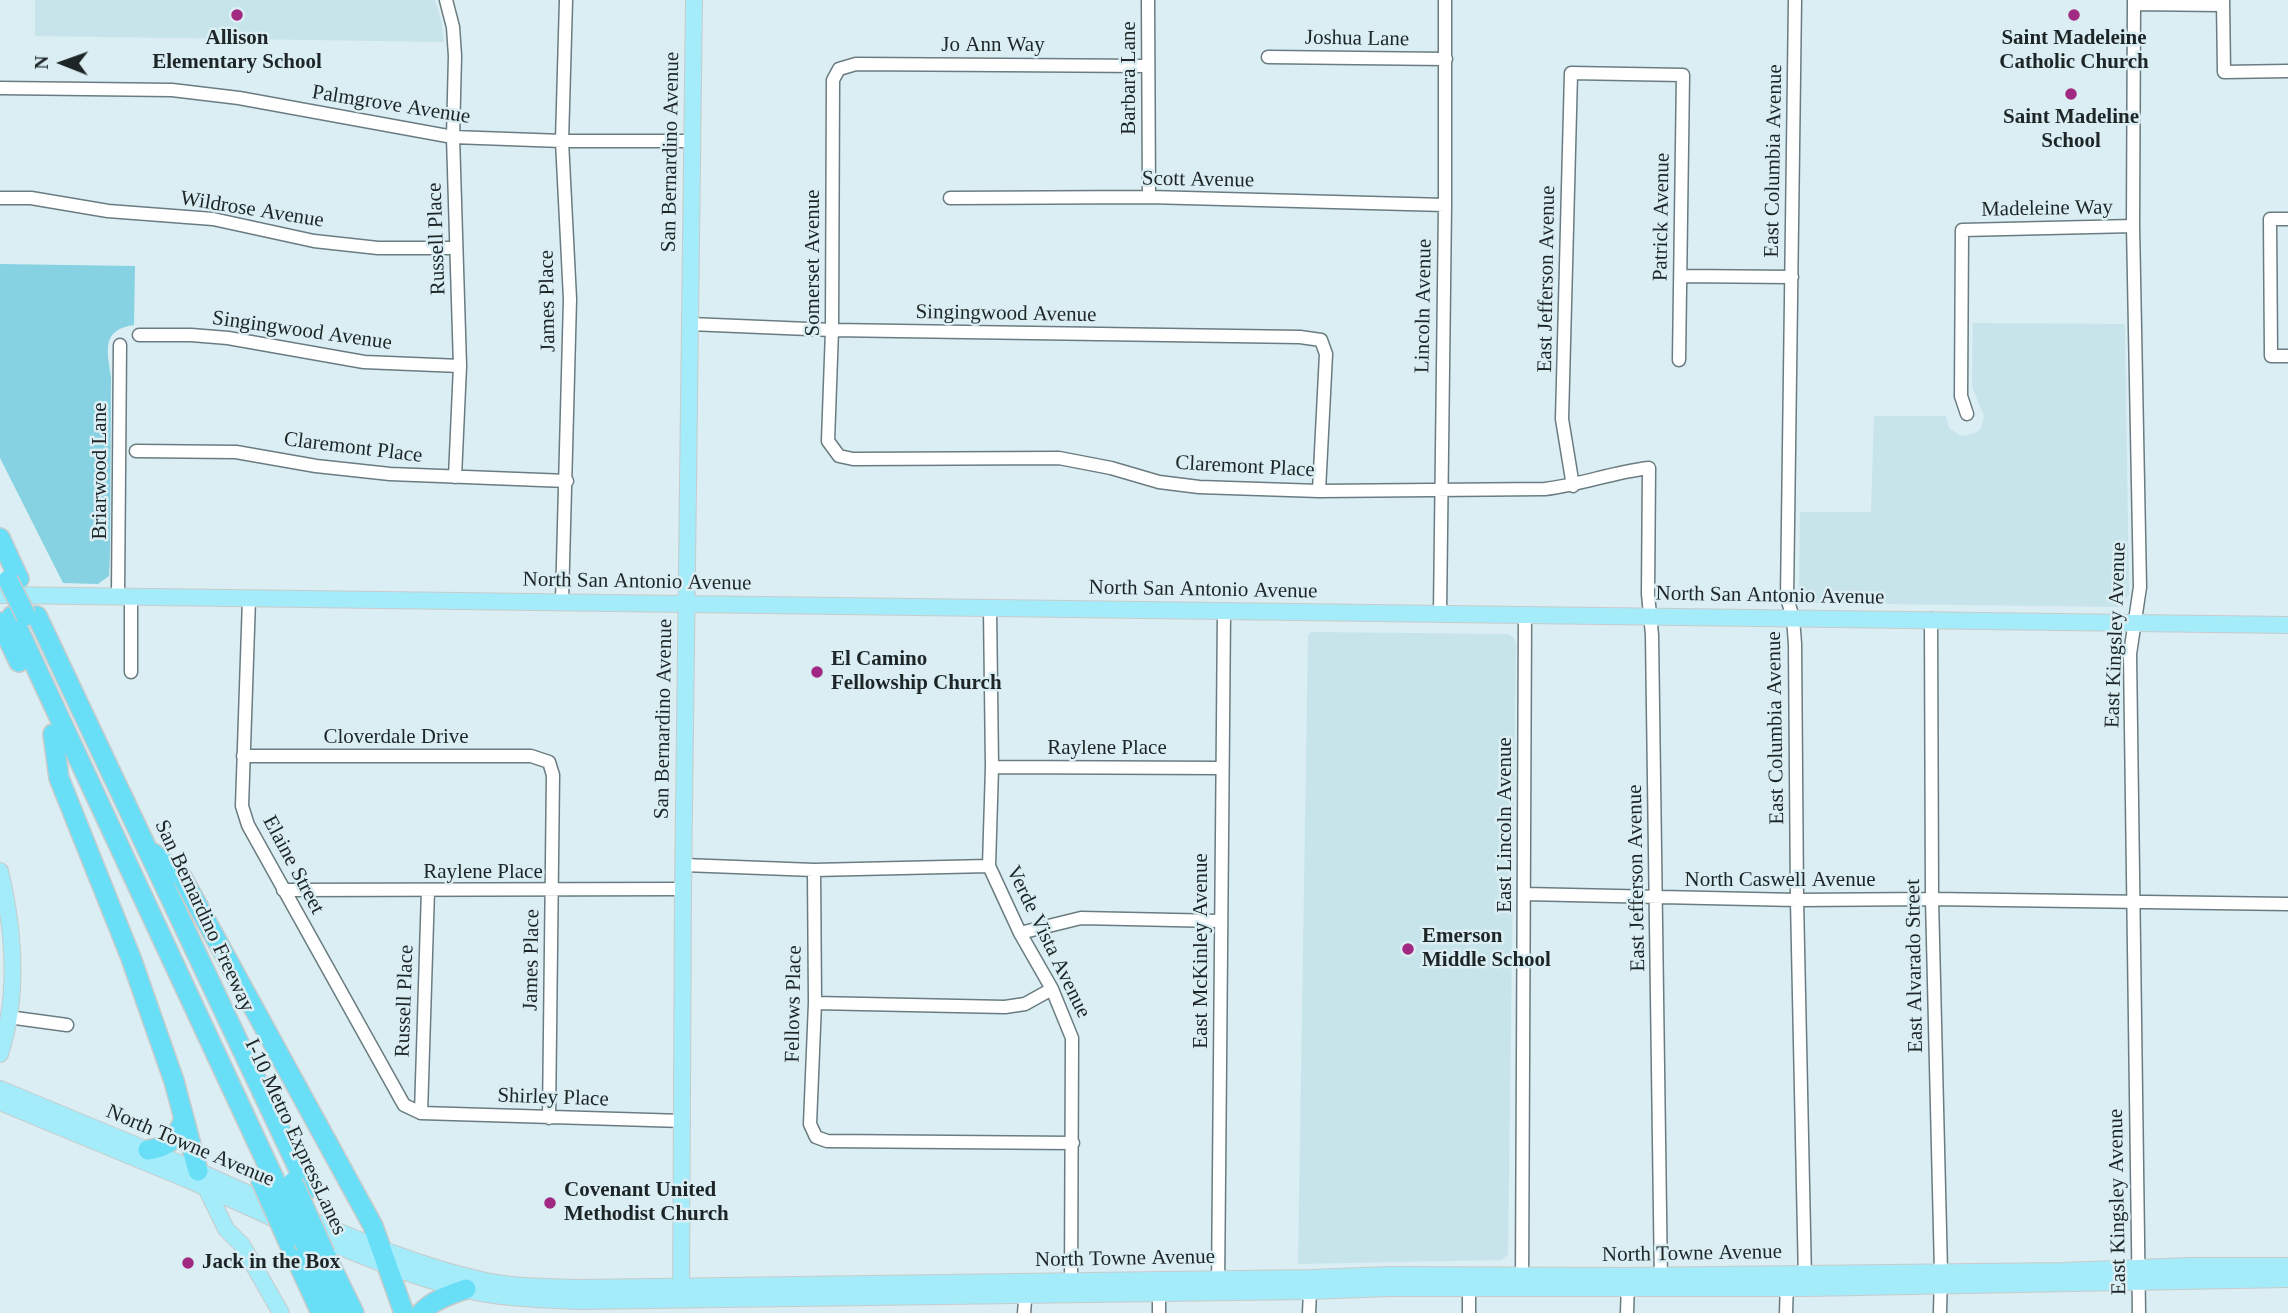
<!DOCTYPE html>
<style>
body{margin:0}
#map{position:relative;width:2288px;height:1313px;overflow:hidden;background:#daeef3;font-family:"Times New Roman",serif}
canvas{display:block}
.north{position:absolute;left:28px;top:28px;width:70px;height:70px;-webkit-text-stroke:5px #daeef3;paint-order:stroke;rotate:271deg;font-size:19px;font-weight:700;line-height:28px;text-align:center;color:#1d2526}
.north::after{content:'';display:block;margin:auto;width:24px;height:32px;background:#1d2526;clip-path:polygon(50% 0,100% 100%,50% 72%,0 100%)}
</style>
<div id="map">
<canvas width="2288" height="1313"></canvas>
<div class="north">N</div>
</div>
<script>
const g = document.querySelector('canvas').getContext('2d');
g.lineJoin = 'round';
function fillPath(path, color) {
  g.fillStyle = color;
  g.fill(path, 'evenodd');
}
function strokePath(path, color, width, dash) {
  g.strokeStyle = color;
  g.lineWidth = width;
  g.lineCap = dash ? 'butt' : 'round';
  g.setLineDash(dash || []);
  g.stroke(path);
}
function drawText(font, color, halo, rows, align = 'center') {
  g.font = font + ' "Times New Roman",serif';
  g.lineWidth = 5;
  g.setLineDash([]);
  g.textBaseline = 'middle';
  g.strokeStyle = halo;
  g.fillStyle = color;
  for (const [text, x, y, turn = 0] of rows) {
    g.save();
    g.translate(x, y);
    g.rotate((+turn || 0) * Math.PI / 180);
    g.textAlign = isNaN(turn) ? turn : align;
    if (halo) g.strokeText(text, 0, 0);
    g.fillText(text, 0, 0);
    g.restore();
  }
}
const built = new Path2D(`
 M35,0H435L442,23L444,42L35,36Z
 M1973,323L2125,324L2129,595L2118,607L1809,603L1799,592L1800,512H1871L1874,416H1946L1949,428L1959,435L1965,436L1977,432L1981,428L1984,416L1972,387Z
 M1311,632L1508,634L1514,638L1516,644L1508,1255L1501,1260L1298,1264L1308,635Z`);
const green = new Path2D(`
 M0,264L135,266L134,325C101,330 107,350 111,377L110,553L109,576L98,584L63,583L0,458Z`);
const minor = new Path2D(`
 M446,0L453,27L455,56L453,137L460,366L455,477
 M1148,0L1149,197
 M1795,0L1787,598L1793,618L1795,644L1797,900L1805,1280
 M2134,0L2133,226L2140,587L2130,654L2139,1313
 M2223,0L2224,72L2288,71
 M2134,4L2222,5
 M1268,57L1446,59
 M1148,66L856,64L839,69L833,80L832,330L828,441L839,456L853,459L1059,458L1111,468L1159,482L1199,487L1319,491L1545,489C1580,485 1613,472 1649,468L1648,594L1652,635L1661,1284
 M0,88L172,90L239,98L453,137L562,141H693
 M0,198H31L108,211L213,219L314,241L378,248H456
 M950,198L1149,197L1445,205
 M2288,219H2270L2271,356H2288
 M1681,276L1792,277
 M690,324L832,330L1300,337L1321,340L1326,354L1319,491
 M139,335H191L228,338L364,362L460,366
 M1967,414L1961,396L1962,230L2133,226
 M136,451L236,452L316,466L390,474L567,481
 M1573,486L1562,419L1571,73L1683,75L1679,360
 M118,596L120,345
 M249,599L242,806L248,825L404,1105L421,1113L683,1121
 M562,601L570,299L562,141L566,0
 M990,608L992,767L989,866L1020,933L1052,989L1072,1038L1071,1289
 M1440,613L1445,205V0
 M1931,619L1932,899L1941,1272L1940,1313
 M131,672V596
 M243,756H531L549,762L553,775L549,1118
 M992,767L1221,768
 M684,865L814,870L989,866
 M814,870L815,1003L810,1124L816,1137L827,1141L1073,1143
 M283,890L683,889
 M1525,894L1797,900L1932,899L2288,904
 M1020,933L1081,918L1220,921
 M815,1003L1005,1007L1025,1004L1052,989
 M8,1017L67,1025
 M421,1113L428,890
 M1522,1282L1525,614
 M1159,1285V1313
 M1218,1288L1224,611
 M1024,1313L1026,1289
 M1309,1313L1310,1291
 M1469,1313V1282
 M1627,1313L1628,1282
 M1786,1313L1787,1282`);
const major = new Path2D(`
 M0,595L2288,625
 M0,871C14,930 19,995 0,1054
 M0,1089L198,1171L276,1206
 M0,1102L191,1181L284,1223
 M205,1186L226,1229L242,1245L281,1313
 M304,1217C363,1242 423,1268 486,1281C516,1287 547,1287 577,1288L1310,1278L1389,1275L1629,1276L2062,1271L2187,1266H2288
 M311,1235C368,1258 425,1283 486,1294C516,1299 546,1300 577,1301L1310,1291L1389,1288H1805L2288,1279
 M681,1296L683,889L694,0`);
const highway = new Path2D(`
 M0,538L19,579
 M12,616L277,1185
 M37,616L308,1189
 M0,622L19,662
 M53,734L59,778L131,958L174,1081L198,1171
 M153,853L182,877L373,1226L404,1313
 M148,1150C169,1147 177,1139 184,1118
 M287,1239L321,1313
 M306,1246L338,1313
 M325,1254L354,1313
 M421,1313C433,1300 449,1295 466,1289`);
const highwayBridge = new Path2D(`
 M8,580L26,616
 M260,1178L287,1239
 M293,1182L325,1254
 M277,1185L306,1246`);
const markers = [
 [237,15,7,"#a12981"],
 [2074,15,7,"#a12981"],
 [2071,94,7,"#a12981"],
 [817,672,7,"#a12981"],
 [1408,949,7,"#a12981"],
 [550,1203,7,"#a12981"],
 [188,1263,7,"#a12981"]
];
const poiNames = [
 ["Allison",237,39,"center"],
 ["Elementary School",237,63,"center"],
 ["Saint Madeleine",2074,39,"center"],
 ["Catholic Church",2074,63,"center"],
 ["Saint Madeline",2071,118,"center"],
 ["School",2071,142,"center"],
 ["El Camino",831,660],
 ["Fellowship Church",831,684],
 ["Emerson",1422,937],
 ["Middle School",1422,961],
 ["Covenant United",564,1191],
 ["Methodist Church",564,1215],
 ["Jack in the Box",202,1263]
];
const streetNames = [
 ["Joshua Lane",1357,39,1],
 ["Jo Ann Way",993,45],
 ["Barbara Lane",1129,78,-90],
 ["Palmgrove Avenue",391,105,9],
 ["San Bernardino Avenue",671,152,-89],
 ["East Columbia Avenue",1774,161,-89],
 ["Scott Avenue",1198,180,1],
 ["Madeleine Way",2047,209,-1],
 ["Wildrose Avenue",252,210,9],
 ["Patrick Avenue",1662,217,-89],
 ["Russell Place",437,239,-92],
 ["Somerset Avenue",813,263,-90],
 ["East Jefferson Avenue",1547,279,-89],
 ["James Place",548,301,-91],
 ["Lincoln Avenue",1424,306,-89],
 ["Singingwood Avenue",1006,314,1],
 ["Singingwood Avenue",302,331,8],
 ["Claremont Place",353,448,7],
 ["Claremont Place",1245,467,3],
 ["Briarwood Lane",100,471,-90],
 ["North San Antonio Avenue",637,582,1],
 ["North San Antonio Avenue",1203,590,1],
 ["North San Antonio Avenue",1770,596,1],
 ["East Kingsley Avenue",2116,635,-88],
 ["San Bernardino Avenue",664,719,-89],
 ["East Columbia Avenue",1776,728,-91],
 ["Cloverdale Drive",396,737],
 ["Raylene Place",1107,748],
 ["East Lincoln Avenue",1505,825,-90],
 ["Elaine Street",293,865,62],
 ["Raylene Place",483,872],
 ["East Jefferson Avenue",1637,878,-91],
 ["North Caswell Avenue",1780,880],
 ["San Bernardino Freeway",204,916,65],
 ["Verde Vista Avenue",1048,942,64],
 ["East McKinley Avenue",1201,951,-90],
 ["James Place",532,960,-89],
 ["East Alvarado Street",1915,966,-91],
 ["Russell Place",405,1001,-88],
 ["Fellows Place",794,1004,-89],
 ["Shirley Place",553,1098,2],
 ["I-10 Metro ExpressLanes",295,1137,65],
 ["North Towne Avenue",190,1146,23],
 ["East Kingsley Avenue",2118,1202,-91],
 ["North Towne Avenue",1692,1254,-1],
 ["North Towne Avenue",1125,1259,-1]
];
fillPath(built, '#c7e4eb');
fillPath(green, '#87d2e2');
strokePath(minor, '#6a7c81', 15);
strokePath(major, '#c9cbcb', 18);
strokePath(highway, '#c9cbcb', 22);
strokePath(minor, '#fff', 12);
strokePath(major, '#a5ecfa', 16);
strokePath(highway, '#69dff7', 19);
strokePath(highwayBridge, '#c9cbcb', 22, []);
strokePath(highwayBridge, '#69dff7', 19);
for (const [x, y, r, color] of markers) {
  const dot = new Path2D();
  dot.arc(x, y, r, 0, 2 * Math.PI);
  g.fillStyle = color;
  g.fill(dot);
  strokePath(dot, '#daeef3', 2.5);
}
drawText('bold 21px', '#1d2526', '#daeef3', poiNames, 'left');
drawText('21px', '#1d2526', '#daeef3', streetNames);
</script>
